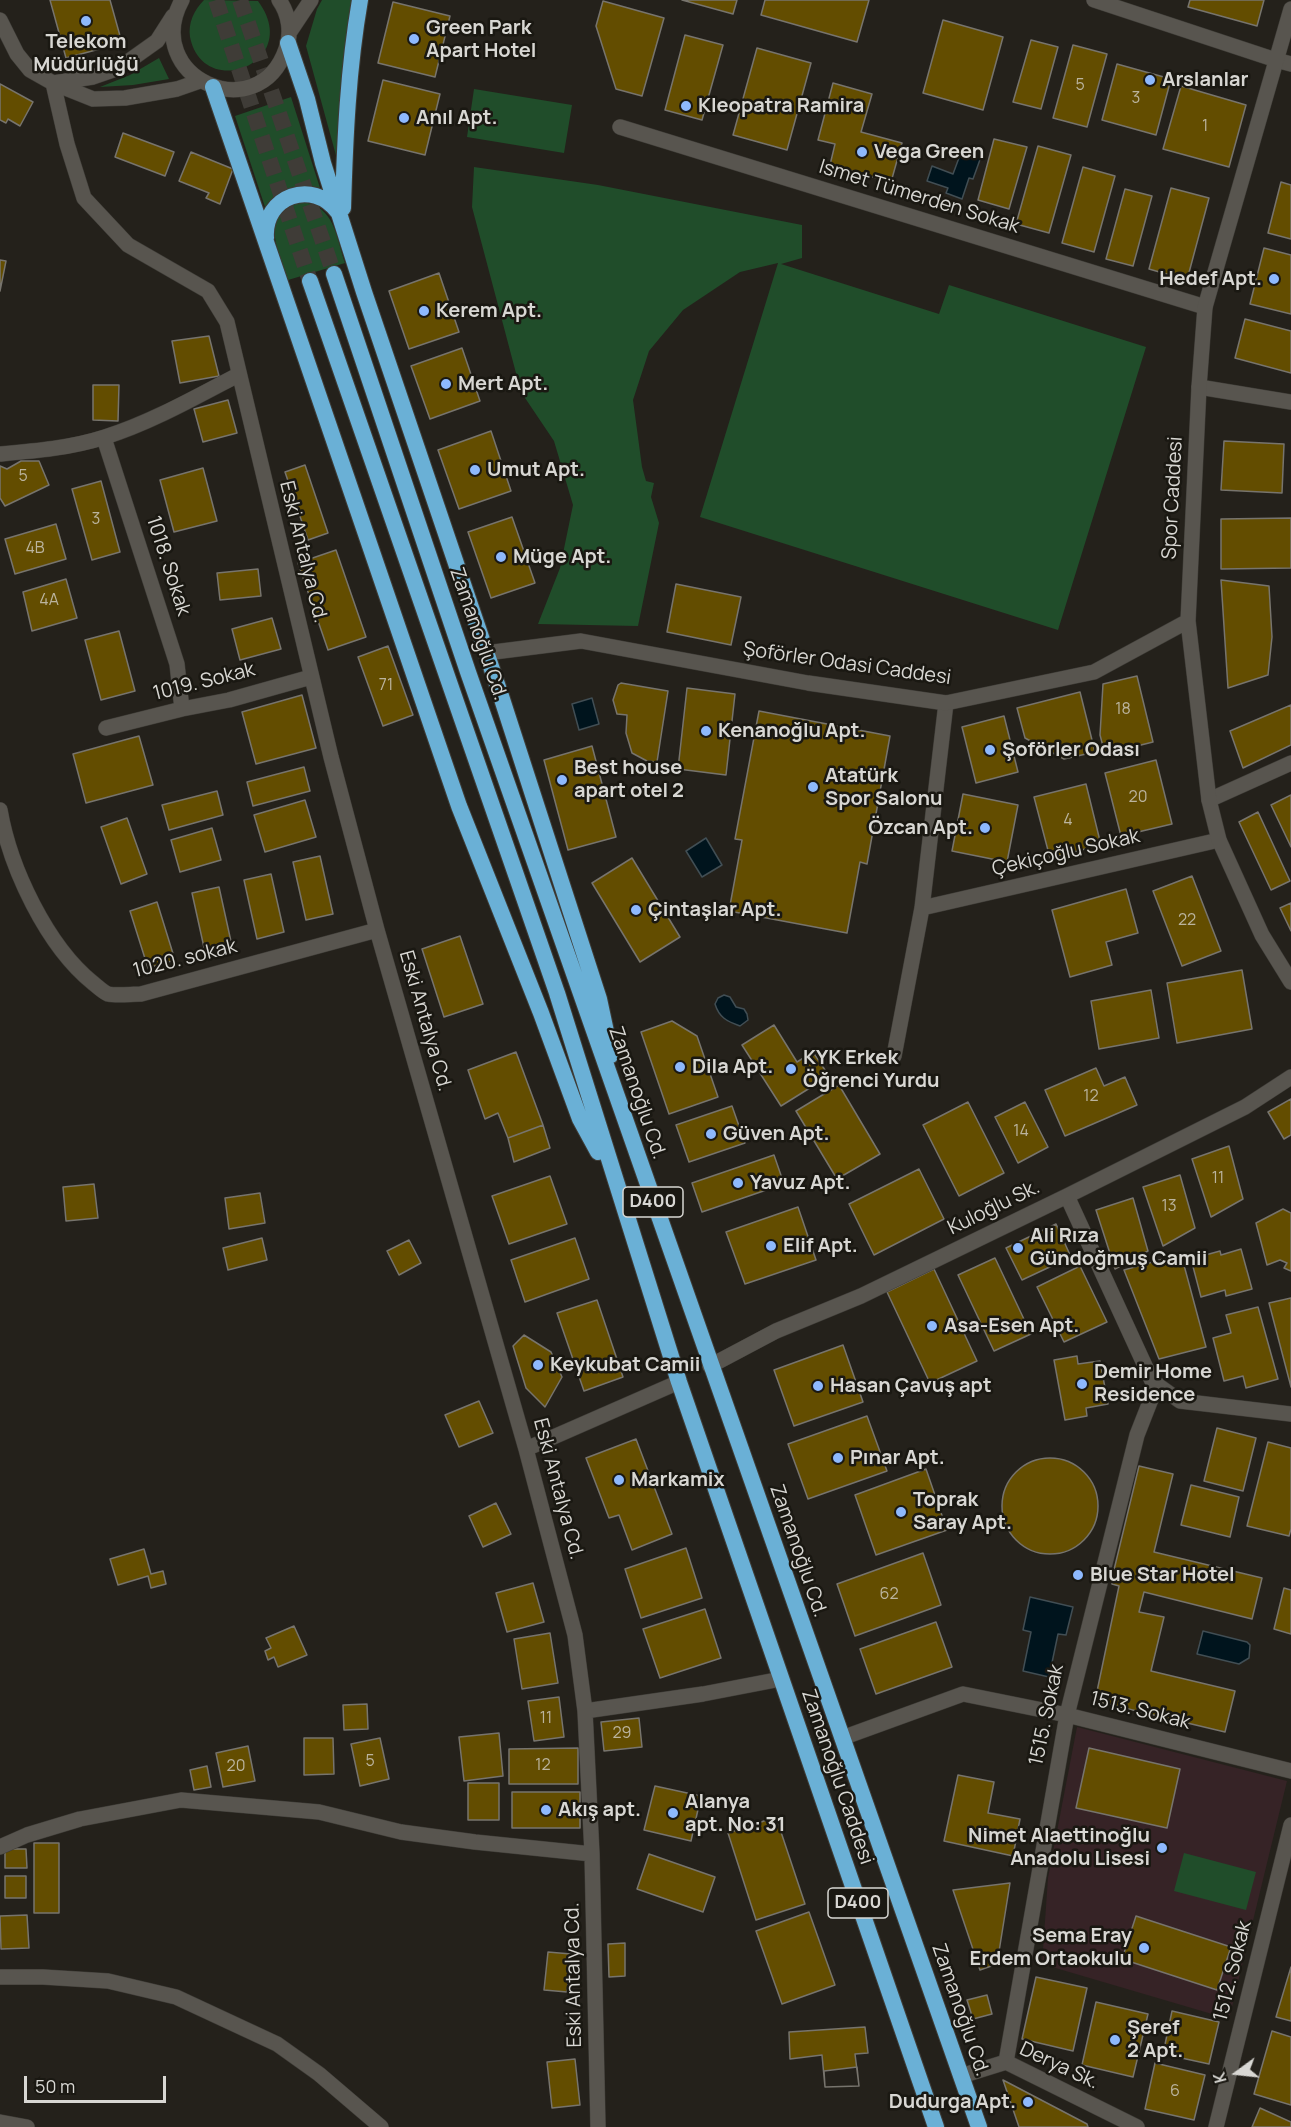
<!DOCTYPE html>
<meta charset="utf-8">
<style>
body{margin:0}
#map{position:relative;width:1291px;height:2127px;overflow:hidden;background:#24211b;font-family:Manrope,sans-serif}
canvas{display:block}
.north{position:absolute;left:1207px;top:2043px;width:60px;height:60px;-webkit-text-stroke:4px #1a1812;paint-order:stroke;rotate:255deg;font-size:16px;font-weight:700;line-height:24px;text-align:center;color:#d8d7d3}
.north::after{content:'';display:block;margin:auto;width:21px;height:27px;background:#d8d7d3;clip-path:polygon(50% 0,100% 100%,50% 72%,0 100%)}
.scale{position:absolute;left:24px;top:2076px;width:142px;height:27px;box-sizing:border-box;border:3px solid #d8d7d3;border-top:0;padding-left:8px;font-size:18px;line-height:21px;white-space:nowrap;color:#d8d7d3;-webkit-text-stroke:4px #1a1812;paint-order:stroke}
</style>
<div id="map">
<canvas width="1291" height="2127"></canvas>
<div class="north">K</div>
<div class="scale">50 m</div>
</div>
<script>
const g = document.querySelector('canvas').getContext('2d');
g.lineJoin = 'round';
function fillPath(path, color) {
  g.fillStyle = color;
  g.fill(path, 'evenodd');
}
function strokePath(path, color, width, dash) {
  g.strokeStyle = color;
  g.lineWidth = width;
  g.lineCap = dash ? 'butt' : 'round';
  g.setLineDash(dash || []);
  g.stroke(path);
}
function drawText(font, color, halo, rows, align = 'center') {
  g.font = font + ' Manrope,sans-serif';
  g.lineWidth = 5;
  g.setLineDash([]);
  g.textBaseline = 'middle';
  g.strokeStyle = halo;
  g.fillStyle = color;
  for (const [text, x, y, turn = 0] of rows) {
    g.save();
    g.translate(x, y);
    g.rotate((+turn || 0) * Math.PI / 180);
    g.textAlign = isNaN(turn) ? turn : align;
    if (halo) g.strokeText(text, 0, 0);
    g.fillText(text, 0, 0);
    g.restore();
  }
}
const education = new Path2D(`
 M1077,1727L1287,1781L1229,2019L1042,1964L1048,1878Z`);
const green = new Path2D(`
 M204,0L258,1C304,63 203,102 190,37C188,23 194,10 204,0Z
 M322,0H352L337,159L306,46L317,9Z
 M159,58L169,79L133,85L100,87L130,75Z
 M474,89L572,105L564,153L467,137Z
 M291,97L320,188C298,182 278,189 265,207L235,116Z
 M474,167L598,185L802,225V258L781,264L939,314L949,285L1146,347L1058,630L700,517L778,263L740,272L683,310L649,351L633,400L642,467L646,481L654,483L651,497L659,523L638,626L538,624L560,568L573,505L554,441L521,392L472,207Z
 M302,202C335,206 336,237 345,263L288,280C279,251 257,212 302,202Z
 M1184,1853L1256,1872L1246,1910L1174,1891Z`);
const water = new Path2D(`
 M963,147L982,154L973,179L969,178L962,199L946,193L948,188L927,181L932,166L953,174Z
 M592,698L599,724L579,730L572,704Z
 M706,838L722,865L702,877L686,851Z
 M724,995L730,997L736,1007L744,1009L747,1014L748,1020L740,1026C726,1021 719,1017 715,1004L718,998Z
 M1030,1597L1073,1607L1066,1635L1058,1634L1049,1677L1023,1671L1031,1632L1023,1630Z
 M1203,1631L1247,1642L1250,1645L1249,1658L1239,1664L1197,1654Z`);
const building = new Path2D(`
 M50,0H110L122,43L66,58Z
 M682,0H737L733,14Z
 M765,0H869L857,42L761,15Z
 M1190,0H1264L1257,26L1188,7Z
 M603,1L664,18L642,96L616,89L596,26Z
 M393,2L450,16L435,77L378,63Z
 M943,20L1003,37L983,110L923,93Z
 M685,35L723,45L702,120L665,110Z
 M1031,40L1058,47L1041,109L1013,102Z
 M1073,45L1107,54L1087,127L1053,118Z
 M757,48L811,63L787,150L733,135Z
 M1117,64L1171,79L1156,135L1102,120Z
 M383,80L440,94L425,155L368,141Z
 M833,83L872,94L861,132L902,143L891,182L830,165L835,144L818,140Z
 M0,84L33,102L20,126L8,119L6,123L0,120Z
 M1181,86L1246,105L1229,167L1163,149Z
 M123,133L174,152L165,176L115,157Z
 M994,139L1027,147L1009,209L978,200Z
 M1038,146L1071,155L1049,233L1016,224Z
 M191,152L233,169L220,204L206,198L209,193L179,181Z
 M1083,167L1115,176L1094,252L1062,243Z
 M1281,182L1291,185V239L1268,233Z
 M1171,188L1209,198L1187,280L1149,269Z
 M1125,189L1152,196L1133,266L1106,259Z
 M1264,248L1291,255V314L1250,304Z
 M0,260L6,261L0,291Z
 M439,273L459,332L409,349L389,291Z
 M1245,319L1291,331V373L1235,358Z
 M209,336L219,376L180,383L172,341Z
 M462,348L480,401L430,419L411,366Z
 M93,385H119L118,421L93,420Z
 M228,400L237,433L203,442L194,409Z
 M491,431L511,491L459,509L438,450Z
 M1224,441L1284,444L1282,493L1221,490Z
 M21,461H39L49,485L5,506L0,498V466L7,469Z
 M305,465L328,533L308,540L285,472Z
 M203,468L217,521L174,532L160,480Z
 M101,481L120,552L92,560L72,489Z
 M512,517L535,583L491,598L468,532Z
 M1291,518V568L1221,569V519Z
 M56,524L66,559L15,574L5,539Z
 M336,550L366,637L328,650L298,563Z
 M258,569L261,596L220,600L217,573Z
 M66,579L77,618L32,631L23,592Z
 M1221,580L1269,586L1272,637L1268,675L1228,688Z
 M676,584L741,597L731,645L667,632Z
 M272,618L281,649L240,660L232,629Z
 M119,631L135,691L101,700L85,640Z
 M388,646L413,715L383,726L358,657Z
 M1137,676L1153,742L1105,754L1100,735L1103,684Z
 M621,683L668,691L657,762L647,761L632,753L626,733L627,715L617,714L613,700L618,685Z
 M687,688L735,694L726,775L678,769Z
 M1080,692L1095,752L1064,759L1025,738L1017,708Z
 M302,695L316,748L256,764L242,712Z
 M1291,705V745L1243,768L1230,731Z
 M759,711L890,736L867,864L860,862L847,933L729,911L742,840L735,839Z
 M1004,716L1018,772L976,783L962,727Z
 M139,736L153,785L86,803L73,754Z
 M592,746L616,837L568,850L544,760Z
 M1156,760L1172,824L1121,836L1105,773Z
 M304,767L310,791L253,806L247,782Z
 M1086,784L1101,845L1050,858L1034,797Z
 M217,791L223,815L169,830L162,805Z
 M963,794L1018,805L1007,862L952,851Z
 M1291,795V847L1271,805Z
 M305,800L316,837L265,852L254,815Z
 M1258,812L1290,881L1271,890L1239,822Z
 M127,818L147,874L121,884L101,827Z
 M212,828L221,860L180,872L171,840Z
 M320,856L333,914L306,920L293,862Z
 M632,858L680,937L640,962L592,883Z
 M271,874L284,932L257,939L244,880Z
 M1192,876L1221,951L1182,966L1153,891Z
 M219,887L232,946L205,952L192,893Z
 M1126,889L1138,933L1106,942L1112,965L1070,977L1052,910Z
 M157,902L175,960L148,968L130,911Z
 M1291,903V931L1280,908Z
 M460,936L483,1004L444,1017L422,949Z
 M1242,970L1252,1029L1177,1043L1167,983Z
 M1151,990L1159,1038L1099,1049L1091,1001Z
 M672,1021L697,1036L718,1097L669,1114L641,1032Z
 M774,1025L797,1062L813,1052L829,1076L781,1106L742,1045Z
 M516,1052L543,1125L508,1138L498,1113L485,1119L468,1070Z
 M1096,1068L1104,1086L1125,1077L1137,1105L1065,1136L1045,1090Z
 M839,1085L880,1154L837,1179L796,1111Z
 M1291,1099V1135L1284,1139L1268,1112Z
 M968,1102L1004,1173L959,1196L923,1125Z
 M1025,1102L1048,1147L1018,1163L995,1117Z
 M732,1106L745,1143L689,1162L676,1125Z
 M543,1125L550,1148L514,1162L508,1138Z
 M1229,1146L1243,1199L1211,1217L1192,1159Z
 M774,1155L784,1184L702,1212L692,1183Z
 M919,1169L944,1219L874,1255L849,1204Z
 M1180,1175L1195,1228L1163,1246L1143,1187Z
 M550,1176L567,1224L509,1244L492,1196Z
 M94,1184L98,1218L66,1221L63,1187Z
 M260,1193L265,1223L229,1229L225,1198Z
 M1133,1198L1148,1251L1115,1269L1096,1210Z
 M798,1207L816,1260L745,1284L726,1232Z
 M1283,1209L1291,1213V1271L1284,1268L1287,1263L1280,1260L1267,1265L1256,1223Z
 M1056,1224L1071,1257L1022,1280L1006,1248Z
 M262,1238L267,1260L228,1270L223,1248Z
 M575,1238L589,1279L525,1302L511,1260Z
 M409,1240L421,1263L399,1275L387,1251Z
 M1241,1249L1252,1289L1226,1296L1225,1290L1201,1297L1191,1259L1220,1251L1221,1255Z
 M1181,1254L1206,1347L1159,1359L1124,1270Z
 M995,1258L1031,1334L994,1351L958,1275Z
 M1080,1266L1107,1322L1064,1342L1037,1287Z
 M934,1269L977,1361L930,1383L887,1292Z
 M1291,1298V1387L1269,1303Z
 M597,1300L623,1377L584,1391L557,1313Z
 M1258,1307L1278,1379L1246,1388L1243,1376L1224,1381L1213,1338L1231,1333L1226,1315Z
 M524,1335L551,1352L562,1377L545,1407L526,1388L513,1346Z
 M843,1345L863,1402L794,1426L774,1370Z
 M1077,1356L1078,1364L1100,1361L1108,1404L1086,1408L1087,1416L1065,1420L1054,1360Z
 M479,1401L493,1433L459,1447L445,1415Z
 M867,1416L887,1471L808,1499L788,1444Z
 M1217,1428L1256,1438L1243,1491L1204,1481Z
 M636,1439L672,1534L632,1550L619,1515L609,1518L586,1458Z
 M1268,1442L1291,1448V1529L1289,1536L1247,1526Z
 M1002 1506a48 48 0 1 1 96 0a48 48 0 1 1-96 0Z
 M1139,1466L1173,1474L1154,1552L1262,1578L1252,1619L1144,1592L1139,1612L1164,1617L1151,1671L1235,1691L1225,1732L1095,1701L1119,1586L1112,1584L1113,1574Z
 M926,1469L947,1530L876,1555L855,1495Z
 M1191,1485L1239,1497L1230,1537L1181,1525Z
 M496,1503L511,1534L483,1547L469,1516Z
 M686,1548L702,1598L641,1618L625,1569Z
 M144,1549L151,1574L163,1571L166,1584L151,1588L148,1576L118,1585L110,1559Z
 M923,1553L941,1605L855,1636L837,1584Z
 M533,1583L544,1622L507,1632L496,1593Z
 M1284,1588L1291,1590V1634L1274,1629Z
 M705,1609L721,1658L660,1678L643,1629Z
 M936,1622L952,1667L876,1694L860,1649Z
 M294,1626L307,1655L278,1667L274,1657L268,1660L265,1651L271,1648L266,1638Z
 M550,1633L558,1683L522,1689L514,1639Z
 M559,1697L564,1737L534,1741L528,1701Z
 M367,1704L368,1729L344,1730L343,1705Z
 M639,1718L642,1747L604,1751L601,1722Z
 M499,1733L503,1776L464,1781L459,1737Z
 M304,1738H333L334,1774L304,1775Z
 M380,1738L389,1779L360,1786L351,1744Z
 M248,1746L255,1781L223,1787L216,1753Z
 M578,1748V1784H509V1749Z
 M1089,1748L1180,1769L1167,1828L1076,1808Z
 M207,1766L211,1787L194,1790L190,1770Z
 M958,1775L994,1782L988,1813L1020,1819L1013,1856L944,1841Z
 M468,1783H499V1820H468Z
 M655,1786L701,1796L691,1841L644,1830Z
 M512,1792H580V1828H512Z
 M776,1817L805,1904L756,1920L728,1833Z
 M34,1843H59V1913H34Z
 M5,1849H26L27,1868H5Z
 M649,1854L715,1877L703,1912L637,1889Z
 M5,1876H26V1898H5Z
 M1010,1883L997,1964L980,1970L953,1890Z
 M809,1912L835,1985L782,2004L756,1931Z
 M27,1915L29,1948L1,1949L0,1916Z
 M1136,1916L1231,1947L1217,1990L1122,1959Z
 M625,1943V1976L609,1977L608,1944Z
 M548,1952L571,1954L567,1992L544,1990Z
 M1291,1967V2021L1276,2017Z
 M1036,1977L1087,1988L1073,2051L1022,2039Z
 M987,1995L992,2014L973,2019L967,2000Z
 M1096,2002L1148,2014L1133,2077L1082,2065Z
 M1172,2011L1219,2022L1209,2064L1163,2054Z
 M865,2027L868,2053L855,2054L859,2086L825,2087L822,2055L790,2059L789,2032Z
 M1272,2031L1291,2037V2105L1254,2094Z
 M575,2059L580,2105L552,2108L547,2062Z
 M1155,2063L1205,2075L1194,2120L1145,2109Z
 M857,2067L859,2086L825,2087L824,2071Z
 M1003,2080L1087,2124L1088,2127H1019Z
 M1260,2108L1291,2122V2127H1252Z`);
const trunkTunnel = new Path2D(`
 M216,0L310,281
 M240,0L334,274`);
const minor = new Path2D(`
 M182,0C140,77 258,130 286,49C292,33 289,14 279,0
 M0,20L17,54L30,70L53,83L93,99L125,98L177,89L200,81
 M289,33L311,0
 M1276,60L1291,64
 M53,83L67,144L84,198L128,245L208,291L227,322L331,757L377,930L526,1449L575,1635L585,1711L592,1854L598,2127
 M53,83L93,77L119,68L157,41L173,16
 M620,127L1205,307
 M1199,387L1291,402
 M104,438L177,664L182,709
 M0,454C35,451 71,448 105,437C150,423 196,397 238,375
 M106,728L182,709L229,700L311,677
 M1209,800L1291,763
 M0,810C10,868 47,946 93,983C97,986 103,992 108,994C117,996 131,994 141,994L377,930
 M922,908L1219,840
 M894,1056L922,908L946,703
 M1067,1196L1152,1381L1180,1401L1291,1414
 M710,1366L776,1331L861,1296L1067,1196L1245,1107L1291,1077
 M526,1449L679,1382
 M585,1711L703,1694L781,1679
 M842,1738L963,1694L1067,1715L1291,1771
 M0,1847L27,1835L80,1819L181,1800L319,1812L401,1832L475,1842L592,1854
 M0,1977H43L108,1981L176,1997L277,2044L319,2074L381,2127
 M1006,2062L1067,1715L1137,1435L1157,1384
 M961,2076L1006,2062L1137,2127
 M0,2122L27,2127
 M1216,2127L1291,1825`);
const tertiary = new Path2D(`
 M1094,0L1276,60
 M1291,9L1205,307L1199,387L1188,621L1209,800L1219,840L1262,935L1291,982
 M486,653L581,641L808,683L946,703L1094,672L1188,621`);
const trunk = new Path2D(`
 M288,43L307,99L323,163L364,292L501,696L599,999L611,1055
 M213,87L459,806L541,1013L580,1119L598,1152
 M343,208C345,138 348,69 360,0
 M266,238C263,196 313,178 338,212
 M334,274L468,672L979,2127
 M310,281L557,993L679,1382L936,2127`);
const markers = [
 [86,21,6,"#8eb9fd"],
 [414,39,6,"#8eb9fd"],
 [1150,80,6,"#8eb9fd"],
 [686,106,6,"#8eb9fd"],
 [404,118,6,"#8eb9fd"],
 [862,152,6,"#8eb9fd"],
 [1274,279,6,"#8eb9fd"],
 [424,311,6,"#8eb9fd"],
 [446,384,6,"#8eb9fd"],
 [475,470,6,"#8eb9fd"],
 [501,557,6,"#8eb9fd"],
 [706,731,6,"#8eb9fd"],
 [990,750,6,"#8eb9fd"],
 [562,780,6,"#8eb9fd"],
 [813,787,6,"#8eb9fd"],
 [985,828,6,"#8eb9fd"],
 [636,910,6,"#8eb9fd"],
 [680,1067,6,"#8eb9fd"],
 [791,1069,6,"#8eb9fd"],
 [711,1134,6,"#8eb9fd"],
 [738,1183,6,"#8eb9fd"],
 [771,1246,6,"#8eb9fd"],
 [1018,1248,6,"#8eb9fd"],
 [932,1326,6,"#8eb9fd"],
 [538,1365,6,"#8eb9fd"],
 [1082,1384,6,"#8eb9fd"],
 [818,1386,6,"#8eb9fd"],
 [838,1458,6,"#8eb9fd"],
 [619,1480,6,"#8eb9fd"],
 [901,1512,6,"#8eb9fd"],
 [1078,1575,6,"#8eb9fd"],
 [546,1810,6,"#8eb9fd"],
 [673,1813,6,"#8eb9fd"],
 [1162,1848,6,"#8eb9fd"],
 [1144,1948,6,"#8eb9fd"],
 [1115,2040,6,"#8eb9fd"],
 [1028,2102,6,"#8eb9fd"]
];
const numberNames = [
 ["5",1080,86],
 ["3",1136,99],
 ["1",1205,127],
 ["5",23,477],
 ["3",96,520],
 ["4B",35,549],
 ["4A",49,601],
 ["71",386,686],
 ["18",1123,710],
 ["20",1138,798],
 ["4",1068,821],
 ["22",1187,921],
 ["12",1091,1097],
 ["14",1021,1132],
 ["11",1218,1179],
 ["13",1169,1207],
 ["62",889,1595],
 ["11",546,1719],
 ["29",622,1734],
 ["5",370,1762],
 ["12",543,1766],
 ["20",236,1767],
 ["6",1175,2092]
];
const shields = [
 [653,1202,60],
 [858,1903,60]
];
const shieldNames = [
 ["D400",653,1202],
 ["D400",858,1903]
];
const poiNames = [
 ["Green Park",426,28],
 ["Apart Hotel",426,51],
 ["Telekom",86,42,"center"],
 ["Müdürlüğü",86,65,"center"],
 ["Arslanlar",1162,80],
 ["Kleopatra Ramira",698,106],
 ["Anıl Apt.",416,118],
 ["Vega Green",874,152],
 ["Hedef Apt.",1262,279,"right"],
 ["Kerem Apt.",436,311],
 ["Mert Apt.",458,384],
 ["Umut Apt.",487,470],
 ["Müge Apt.",513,557],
 ["Kenanoğlu Apt.",718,731],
 ["Şoförler Odası",1002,750],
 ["Best house",574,768],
 ["apart otel 2",574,791],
 ["Atatürk",825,776],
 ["Spor Salonu",825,799],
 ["Özcan Apt.",973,828,"right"],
 ["Çintaşlar Apt.",648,910],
 ["KYK Erkek",803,1058],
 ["Öğrenci Yurdu",803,1081],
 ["Dila Apt.",692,1067],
 ["Güven Apt.",723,1134],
 ["Yavuz Apt.",750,1183],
 ["Ali Rıza",1030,1236],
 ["Gündoğmuş Camii",1030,1259],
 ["Elif Apt.",783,1246],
 ["Asa-Esen Apt.",944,1326],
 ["Keykubat Camii",550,1365],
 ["Demir Home",1094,1372],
 ["Residence",1094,1395],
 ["Hasan Çavuş apt",830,1386],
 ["Pınar Apt.",850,1458],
 ["Markamix",631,1480],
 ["Toprak",913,1500],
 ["Saray Apt.",913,1523],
 ["Blue Star Hotel",1090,1575],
 ["Alanya",685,1802],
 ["apt. No: 31",685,1825],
 ["Akış apt.",558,1810],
 ["Nimet Alaettinoğlu",1150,1836,"right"],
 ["Anadolu Lisesi",1150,1859,"right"],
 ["Sema Eray",1132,1936,"right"],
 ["Erdem Ortaokulu",1132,1959,"right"],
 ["Şeref",1127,2028],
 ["2 Apt.",1127,2051],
 ["Dudurga Apt.",1016,2102,"right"]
];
const streetNames = [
 ["Ismet Tümerden Sokak",919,197,17],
 ["Spor Caddesi",1173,498,-87],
 ["Eski Antalya Cd.",303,552,76],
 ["1018. Sokak",168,566,72],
 ["Zamanoğlu Cd.",478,634,71],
 ["Şoförler Odasi Caddesi",847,664,8],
 ["1019. Sokak",204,682,-14],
 ["Çekiçoğlu Sokak",1066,853,-13],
 ["1020. sokak",185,959,-14],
 ["Eski Antalya Cd.",425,1021,74],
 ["Zamanoğlu Cd.",637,1093,71],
 ["Kuloğlu Sk.",994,1208,-26],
 ["Eski Antalya Cd.",558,1489,75],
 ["Zamanoğlu Cd.",798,1551,71],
 ["1513. Sokak",1140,1711,14],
 ["1515. Sokak",1047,1715,-78],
 ["Zamanoğlu Caddesi",837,1777,71],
 ["1512. Sokak",1233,1971,-76],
 ["Eski Antalya Cd.",574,1975,-91],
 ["Zamanoğlu Cd.",960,2010,71],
 ["Derya Sk.",1059,2066,25]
];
fillPath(education, '#362326');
fillPath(green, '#204d2a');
fillPath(water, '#00141d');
strokePath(water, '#414e54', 1.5);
fillPath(building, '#634d00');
strokePath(building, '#77746d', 1.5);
strokePath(trunkTunnel, '#3f3c37', 16, [16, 8]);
strokePath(minor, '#3e3c37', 16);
strokePath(tertiary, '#3e3c37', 16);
strokePath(trunk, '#3e3c37', 18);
strokePath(minor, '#58554f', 15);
strokePath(tertiary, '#58554f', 15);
strokePath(trunk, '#6ab0d6', 16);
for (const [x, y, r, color] of markers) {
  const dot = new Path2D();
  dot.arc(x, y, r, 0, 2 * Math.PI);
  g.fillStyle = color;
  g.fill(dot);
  strokePath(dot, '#1a1812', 2);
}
drawText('16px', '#bbb49e', null, numberNames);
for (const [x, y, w] of shields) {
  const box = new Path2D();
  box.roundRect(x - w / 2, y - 15, w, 30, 4.5);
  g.fillStyle = '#1a1812';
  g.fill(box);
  strokePath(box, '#d8d7d3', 1.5);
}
drawText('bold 18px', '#d8d7d3', null, shieldNames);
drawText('bold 20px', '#d8d7d3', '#1a1812', poiNames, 'left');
drawText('20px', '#d8d7d3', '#1a1812', streetNames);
</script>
